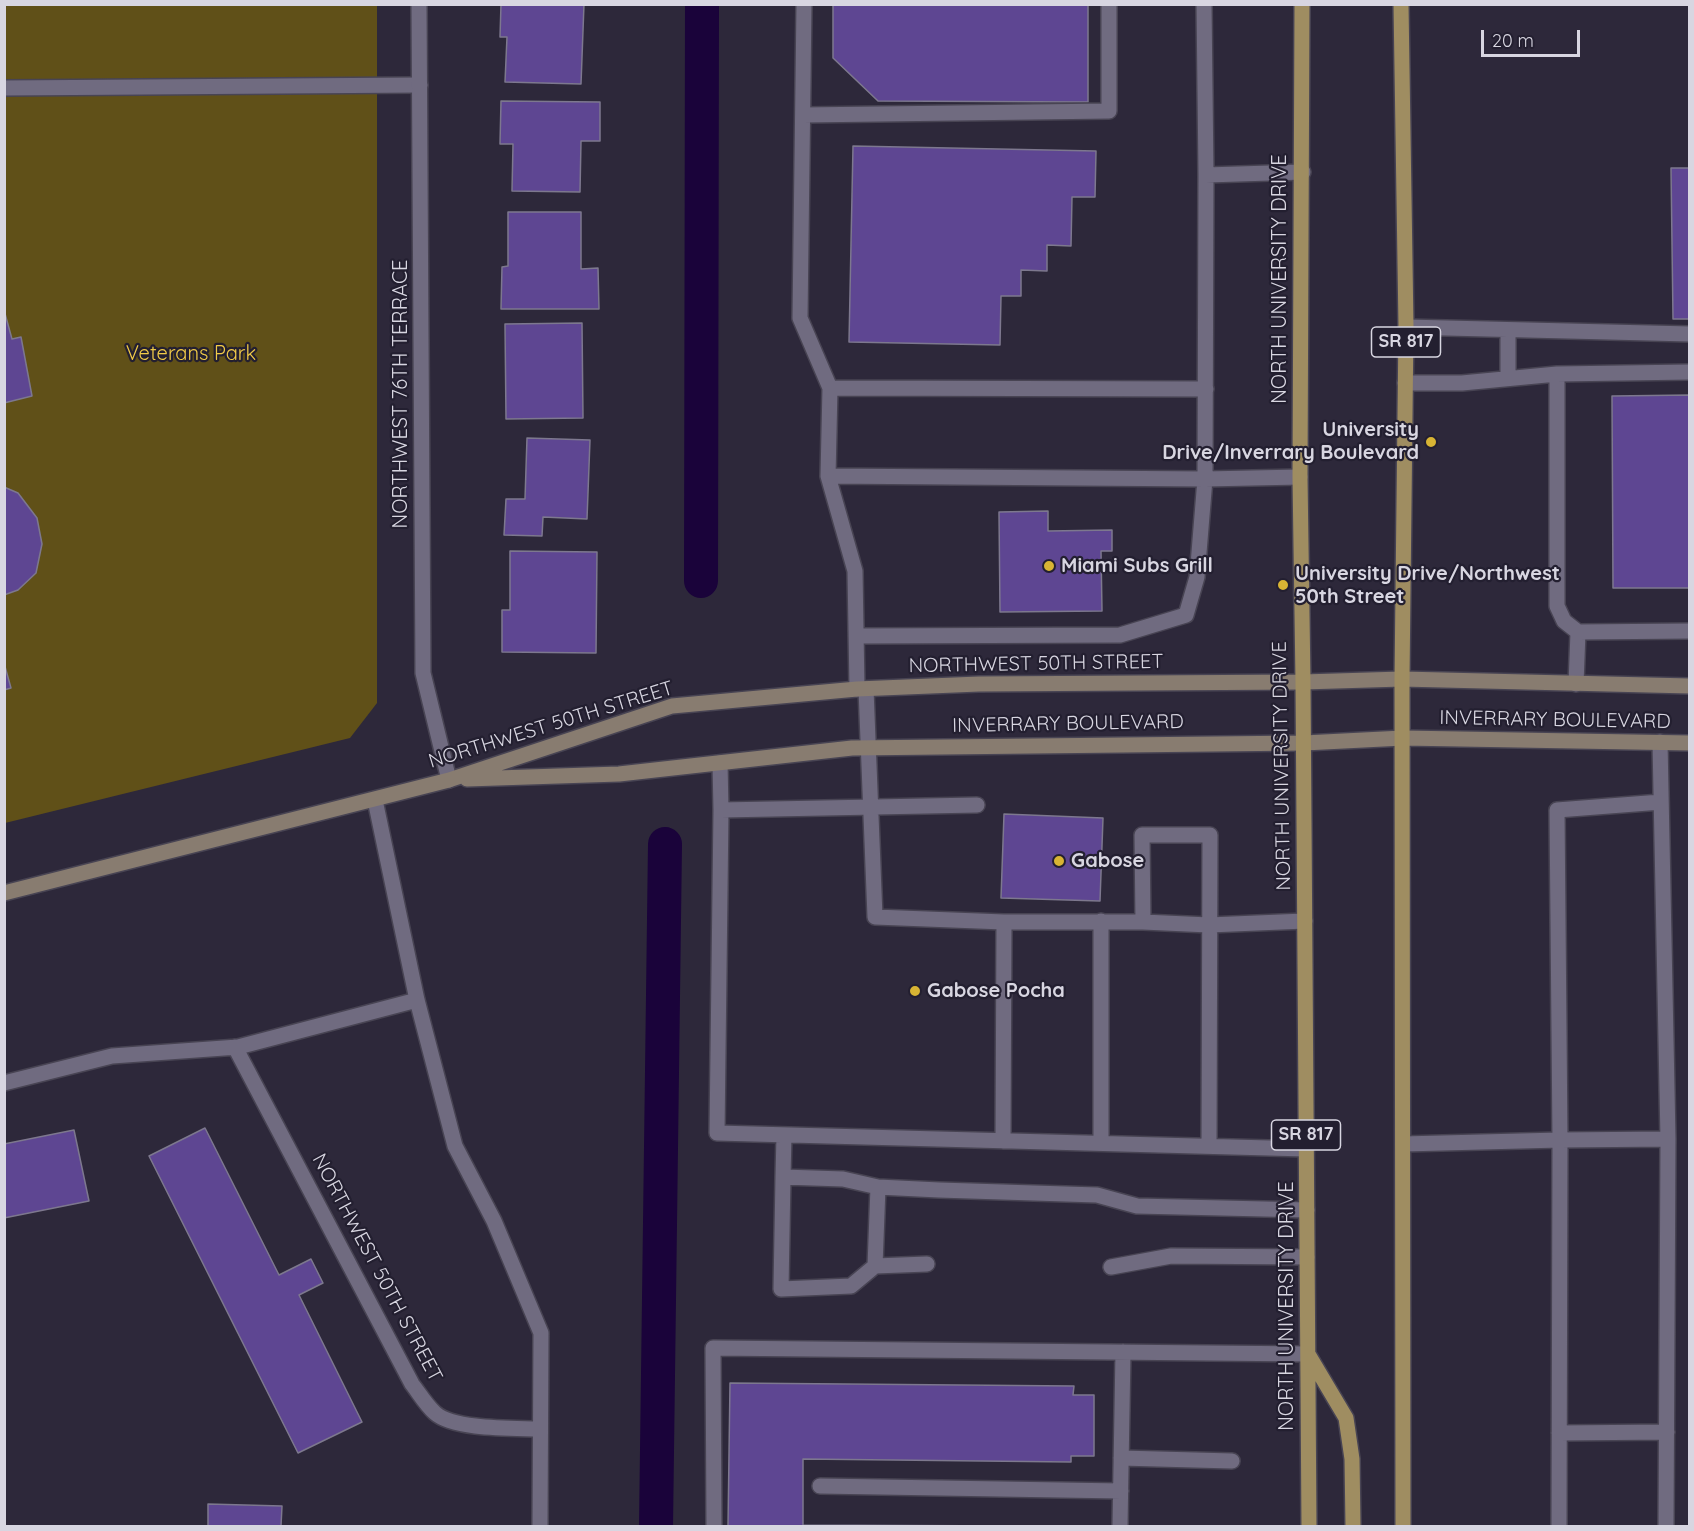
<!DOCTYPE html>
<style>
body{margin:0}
#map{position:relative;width:1694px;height:1531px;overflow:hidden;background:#2d283a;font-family:Quicksand,sans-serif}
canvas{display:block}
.frame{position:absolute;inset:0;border:6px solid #d8d6e1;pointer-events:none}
.scale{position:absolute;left:1481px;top:30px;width:99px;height:27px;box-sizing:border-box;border:3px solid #d8d6e1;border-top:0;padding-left:8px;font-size:18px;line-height:21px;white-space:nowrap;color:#d8d6e1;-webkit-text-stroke:4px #231f30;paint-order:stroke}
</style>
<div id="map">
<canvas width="1694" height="1531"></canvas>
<div class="frame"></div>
<div class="scale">20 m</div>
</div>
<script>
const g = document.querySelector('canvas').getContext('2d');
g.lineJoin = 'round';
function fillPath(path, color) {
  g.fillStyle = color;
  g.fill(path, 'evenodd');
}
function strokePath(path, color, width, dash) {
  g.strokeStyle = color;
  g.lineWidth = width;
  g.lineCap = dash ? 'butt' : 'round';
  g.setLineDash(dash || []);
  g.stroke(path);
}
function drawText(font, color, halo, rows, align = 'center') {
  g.font = font + ' Quicksand,sans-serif';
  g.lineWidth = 4.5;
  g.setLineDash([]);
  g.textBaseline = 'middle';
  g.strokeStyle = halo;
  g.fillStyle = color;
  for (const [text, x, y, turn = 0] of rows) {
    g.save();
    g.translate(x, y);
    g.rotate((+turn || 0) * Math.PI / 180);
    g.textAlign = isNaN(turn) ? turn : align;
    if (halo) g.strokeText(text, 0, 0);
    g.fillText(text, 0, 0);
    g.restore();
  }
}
const green = new Path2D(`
 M5,5H377V703L350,738L5,823Z`);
const canal = new Path2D(`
 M701,581L702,4
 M656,1526L665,844`);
const building = new Path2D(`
 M501,4H584L581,84L505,82L507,37H500Z
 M833,4H1088V102L878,101L833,58Z
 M501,101L600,102V141H581L580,192L512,191L513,144H500Z
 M853,146L1096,151L1095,197H1072L1071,246L1047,245V271L1021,270V296H1001L1000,345L849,342Z
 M1671,168H1690V319H1673Z
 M508,212H581V269L598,268L599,309H501L502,267L508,266Z
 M4,310L12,339L21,337L32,396L4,403Z
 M582,323L583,418L506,419L505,324Z
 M1690,395V588H1613L1612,396Z
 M527,438L590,440L587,519L543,517L542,536L504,535L506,499H525Z
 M4,487L18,493L37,518L42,544L36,573L18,590L4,595Z
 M1048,511V531L1112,530V551H1101L1102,611L1000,612L999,512Z
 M510,551L597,552L596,653L502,652V610H510Z
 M4,663L11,688L4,690Z
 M1004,814L1103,818L1100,901L1001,898Z
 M205,1128L279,1275L311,1259L323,1283L299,1295L362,1422L298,1453L149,1156Z
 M74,1130L89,1201L4,1218V1144Z
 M730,1383L1074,1386L1073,1395H1094V1456H1071V1462L803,1459V1525L1017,1526H728Z
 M208,1504L282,1506L281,1526H208Z`);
const lane = new Path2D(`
 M804,4L800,318L830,388L1206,389
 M1204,4L1206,175L1303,172
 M4,88L420,85
 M803,115L1109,111V4
 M1406,327L1690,334
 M1557,374V606L1564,621L1578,632L1690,631
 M1508,378V331
 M1405,383H1462L1557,374L1690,372
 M828,476L830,388
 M856,636L1120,635L1186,615L1197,577L1205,479L1206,175
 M1576,684L1578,632
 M857,689L855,571L828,476L1205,479L1300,477
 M866,689L875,917L1004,922
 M1660,742L1668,1139L1560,1140L1557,810L1661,802
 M720,763L721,810L977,805
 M375,800L417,1000L455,1146L494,1221L541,1333L540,1526
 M721,810L717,1133L1306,1149
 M1101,921V1143
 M235,1047L412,1384C419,1393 426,1405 435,1413C454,1430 514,1428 539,1429
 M4,1083L112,1056L238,1047L417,1000
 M1003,1141L1004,922H1143
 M1403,1144L1560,1140L1559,1526
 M1209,1146L1210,835H1142L1143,922L1209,925L1305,921
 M783,1177L784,1135
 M927,1264L875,1266L878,1187L939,1190L1097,1195L1137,1206L1307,1210
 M875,1266L851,1286L781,1289L783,1177L843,1179L878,1187
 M1111,1267L1171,1256L1307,1257
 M1559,1433L1667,1432
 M1121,1458L1232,1461
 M820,1486L1121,1491
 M714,1526L713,1348L1308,1354
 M1120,1526L1123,1352
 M1666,1526L1668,1139`);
const street = new Path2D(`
 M419,4L423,673L449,780`);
const secondary = new Path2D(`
 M467,779L619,774L852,748L1304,743L1403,738L1690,743
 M4,893L449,780L672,706L857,689L979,684L1303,682L1402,679L1690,686`);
const primary = new Path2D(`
 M1302,4L1300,477L1303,682L1309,1526
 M1401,4L1406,327L1402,679L1403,1526
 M1308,1354L1346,1418L1352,1459L1353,1526`);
const markers = [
 [1431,442,6,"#d8b434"],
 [1049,566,6,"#d8b434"],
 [1283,585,6,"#d8b434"],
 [1059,861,6,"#d8b434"],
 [915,991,6,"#d8b434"]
];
const shields = [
 [1406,342,69],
 [1306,1135,69]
];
const shieldNames = [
 ["SR 817",1406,342],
 ["SR 817",1306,1135]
];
const streetNames = [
 ["NORTH UNIVERSITY DRIVE",1280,279,-90],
 ["NORTHWEST 76TH TERRACE",401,394,-90],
 ["NORTHWEST 50TH STREET",1036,664,-1],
 ["INVERRARY BOULEVARD",1555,720,1],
 ["INVERRARY BOULEVARD",1068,724,-1],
 ["NORTHWEST 50TH STREET",551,725,-17],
 ["NORTH UNIVERSITY DRIVE",1282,766,-91],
 ["NORTHWEST 50TH STREET",377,1268,62],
 ["NORTH UNIVERSITY DRIVE",1287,1306,-90]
];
const parkNames = [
 ["Veterans Park",191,354]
];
const poiNames = [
 ["University",1419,430,"right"],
 ["Drive/Inverrary Boulevard",1419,453,"right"],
 ["Miami Subs Grill",1061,566],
 ["University Drive/Northwest",1295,574],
 ["50th Street",1295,597],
 ["Gabose",1071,861],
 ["Gabose Pocha",927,991]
];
fillPath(green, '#605018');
strokePath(canal, '#1a033a', 34);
fillPath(building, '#5e4692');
strokePath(building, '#7d788e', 1.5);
strokePath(lane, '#484453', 18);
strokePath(street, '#484453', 18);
strokePath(secondary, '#484453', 18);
strokePath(primary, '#484453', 18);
strokePath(lane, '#706b80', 15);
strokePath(street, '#706b80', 15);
strokePath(secondary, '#887c70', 15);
strokePath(primary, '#9f8d61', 15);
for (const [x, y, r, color] of markers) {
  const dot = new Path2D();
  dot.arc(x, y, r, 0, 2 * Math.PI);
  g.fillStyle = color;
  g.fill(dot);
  strokePath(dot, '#231f30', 2);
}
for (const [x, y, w] of shields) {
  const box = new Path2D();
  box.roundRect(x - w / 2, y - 15, w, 30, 4.5);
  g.fillStyle = '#231f30';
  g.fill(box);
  strokePath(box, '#d8d6e1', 1.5);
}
drawText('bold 18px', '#d8d6e1', null, shieldNames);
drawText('20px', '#d8d6e1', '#231f30', streetNames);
drawText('20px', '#f1cb48', '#231f30', parkNames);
drawText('bold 20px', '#d8d6e1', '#231f30', poiNames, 'left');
</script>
